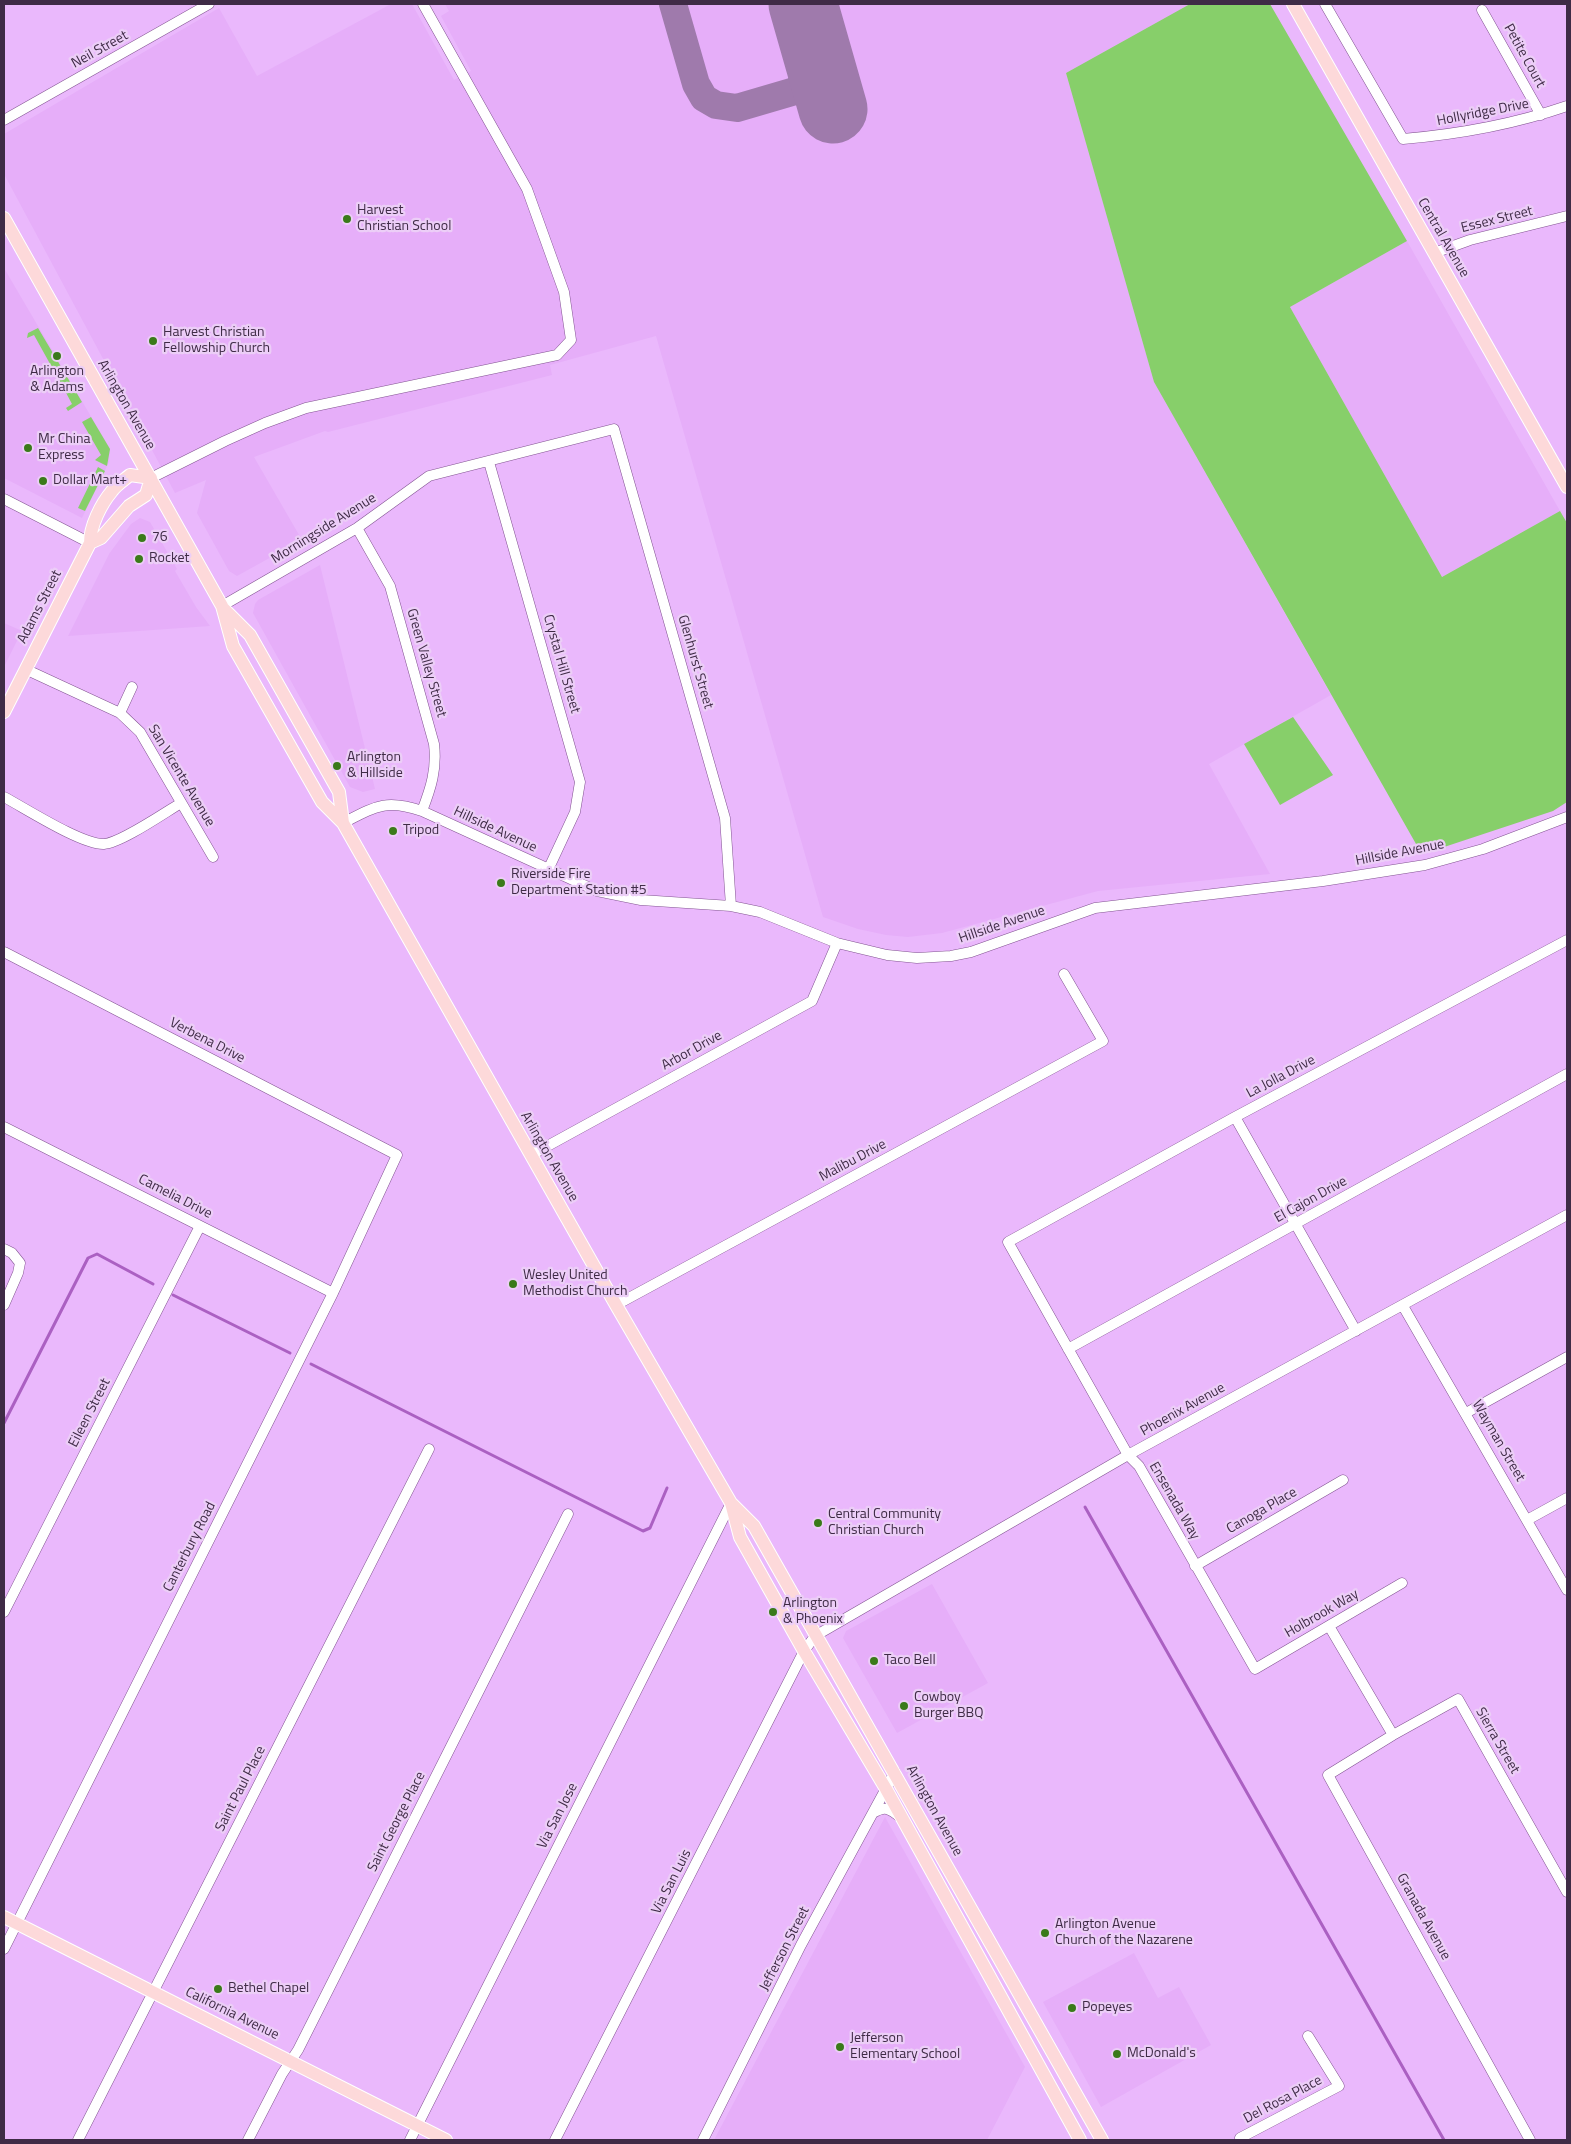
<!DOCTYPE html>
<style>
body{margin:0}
#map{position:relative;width:1571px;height:2144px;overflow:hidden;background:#eab8fc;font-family:"Titillium Web",sans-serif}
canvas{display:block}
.frame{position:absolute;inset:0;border:5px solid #3f2b46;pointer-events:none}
</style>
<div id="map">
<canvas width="1571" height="2144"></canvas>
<div class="frame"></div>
</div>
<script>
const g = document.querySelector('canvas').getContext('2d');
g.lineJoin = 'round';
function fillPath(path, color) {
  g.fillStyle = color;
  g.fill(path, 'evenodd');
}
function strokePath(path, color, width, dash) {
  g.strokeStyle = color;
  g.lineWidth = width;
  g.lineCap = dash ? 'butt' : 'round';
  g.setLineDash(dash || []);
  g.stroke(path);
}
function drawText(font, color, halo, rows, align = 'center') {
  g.font = font + ' "Titillium Web",sans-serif';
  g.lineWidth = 4.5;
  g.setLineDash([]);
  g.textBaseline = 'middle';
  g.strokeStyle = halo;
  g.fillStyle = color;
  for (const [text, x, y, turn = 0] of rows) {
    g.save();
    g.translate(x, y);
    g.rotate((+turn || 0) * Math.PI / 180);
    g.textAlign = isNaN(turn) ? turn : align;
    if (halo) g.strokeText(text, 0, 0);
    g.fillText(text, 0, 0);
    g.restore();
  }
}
const built = new Path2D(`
 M391,4H412L454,80L471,71L441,16L449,11L445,4H1190L1066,73L1154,382L1331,695L1209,764L1270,874L1098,891L942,933L908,937L886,935L858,929L823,917L656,336L550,365L552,375L328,432L325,431L254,457L302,540L237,576L229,571L197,513L206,480L175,493L4,174V134L219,8L257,76Z
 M1407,241L1560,511L1442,577L1290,307Z
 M4,268L110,449L109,462L82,518L4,478Z
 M140,518L150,522L177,569L175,571L196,607L210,626L68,636L109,554L131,524Z
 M320,565L375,789L363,792L350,787L253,613L255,604L258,600Z
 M4,623L22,631L4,667Z
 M932,1584L988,1683L897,1733L843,1638L846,1631Z
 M885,1817L1025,2067L987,2140H714Z
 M1134,1953L1158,1998L1179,1987L1211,2045L1101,2107L1043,2002Z`);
const green = new Path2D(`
 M1190,4H1270L1407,241L1290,307L1442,577L1560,511L1567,523V802L1553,811L1429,852L1420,851L1154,382L1066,73Z
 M38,328L82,402L68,411L66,408L72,404L56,374L49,377L48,374L54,371L34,335L27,338L28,333Z
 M91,417L110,449L107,466L95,460L101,455L82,422Z
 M98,467L105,471L85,511L78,508Z
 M1293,717L1333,775L1280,805L1244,744Z`);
const stream = new Path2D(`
 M173,1295L290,1353
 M311,1364L643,1531L650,1528L667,1488
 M4,1423L88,1258L97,1254L153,1284
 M1085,1507L1444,2140`);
const taxiway = new Path2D(`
 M673,4L696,84L704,98L716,105L737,108L795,91L804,82L819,59`);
const runway = new Path2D(`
 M803,4L833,109`);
const minor = new Path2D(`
 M1325,4L1403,139C1461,134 1512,125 1567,106
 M1482,10L1541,115
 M4,120L209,4
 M1434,253L1470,240L1567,216
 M489,462L580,782L575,812L548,870
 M151,478L225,441L265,423L306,408L557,355L571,340L564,292L527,189L423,4
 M4,499L90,543
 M357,528L390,586L434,744C437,769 431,788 422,811
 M222,606L357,528L429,476L614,429L725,818L731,906
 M25,669L120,713L140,732L213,857
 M120,713L132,687
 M4,797C25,808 82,845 104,844C121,843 164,813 181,803
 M343,823C376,806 386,799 422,811L597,891L641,900L731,906L760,912L837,943L887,955L917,958L951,956L971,952L1095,908L1323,881L1425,865L1483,849L1567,817
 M4,952L397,1155L333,1293L4,1949
 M1235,1117L1356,1331
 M4,1127L333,1293
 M531,1155L812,1001L837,943
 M4,1249L12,1253L20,1263L18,1273L4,1305
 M616,1305L1103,1041L1064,974
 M1403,1306L1567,1590
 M1068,1349L1567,1074
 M1466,1413L1567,1357
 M1527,1520L1567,1498
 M1195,1566L1343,1480
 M1402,1583L1255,1669L1139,1466L1128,1455L1008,1242L1235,1117L1567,940
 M4,1612L200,1226
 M1329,1626L1393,1735
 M873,1813C885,1806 889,1808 900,1817
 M78,2140L429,1449
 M248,2140L282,2074L298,2050L568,1514
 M410,2140L731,1503
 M555,2140L804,1651L815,1636L1128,1455L1567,1215
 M703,2140L801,1945L895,1772
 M1241,2140L1240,2138L1339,2086L1308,2036
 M1530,2140L1328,1775L1393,1735L1458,1699L1567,1892`);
const major = new Path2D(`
 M1293,4L1567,487
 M4,218L222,606L233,646L322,802L343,823L616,1305L731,1503L754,1526L1102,2140
 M90,543L101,538L129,506L146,495L151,478
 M223,608L250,635L339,792L343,823
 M4,712L90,543C90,526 101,504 112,491C116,485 124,480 130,475L151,478
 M731,1503L740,1537L804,1651L886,1789L1080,2140
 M4,1917L446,2140`);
const markers = [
 [347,219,5,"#3a7a19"],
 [153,341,5,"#3a7a19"],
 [57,356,5,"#3a7a19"],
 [28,448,5,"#3a7a19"],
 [43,481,5,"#3a7a19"],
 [142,538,5,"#3a7a19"],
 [139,559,5,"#3a7a19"],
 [337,766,5,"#3a7a19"],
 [393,831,5,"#3a7a19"],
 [501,883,5,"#3a7a19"],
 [513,1284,5,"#3a7a19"],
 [818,1523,5,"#3a7a19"],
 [773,1612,5,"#3a7a19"],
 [874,1661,5,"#3a7a19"],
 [904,1706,5,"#3a7a19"],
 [1045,1933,5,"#3a7a19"],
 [218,1989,5,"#3a7a19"],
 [1072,2008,5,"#3a7a19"],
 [840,2047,5,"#3a7a19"],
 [1117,2054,5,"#3a7a19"]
];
const streetNames = [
 ["Neil Street",100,50,-29],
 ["Petite Court",1524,56,61],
 ["Hollyridge Drive",1483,113,-11],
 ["Essex Street",1497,220,-14],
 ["Central Avenue",1443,238,60],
 ["Arlington Avenue",126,405,60],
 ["Morningside Avenue",324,529,-32],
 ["Adams Street",40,607,-63],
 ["Glenhurst Street",695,662,74],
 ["Green Valley Street",426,663,74],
 ["Crystal Hill Street",561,664,74],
 ["San Vicente Avenue",181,776,59],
 ["Hillside Avenue",495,830,25],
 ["Hillside Avenue",1400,853,-11],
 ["Hillside Avenue",1002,925,-19],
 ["Verbena Drive",207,1041,27],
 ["Arbor Drive",692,1051,-29],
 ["La Jolla Drive",1281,1077,-28],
 ["Arlington Avenue",549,1157,60],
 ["Malibu Drive",853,1161,-28],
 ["Camelia Drive",175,1197,27],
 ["El Cajon Drive",1311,1200,-29],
 ["Phoenix Avenue",1183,1410,-29],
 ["Eileen Street",90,1413,-63],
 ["Wayman Street",1498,1441,60],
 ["Ensenada Way",1174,1501,60],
 ["Canoga Place",1262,1511,-30],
 ["Canterbury Road",190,1547,-63],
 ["Holbrook Way",1322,1614,-30],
 ["Sierra Street",1497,1741,60],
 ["Saint Paul Place",241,1789,-63],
 ["Arlington Avenue",934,1811,61],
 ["Via San Jose",558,1816,-63],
 ["Saint George Place",397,1822,-63],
 ["Via San Luis",672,1882,-63],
 ["Granada Avenue",1423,1917,61],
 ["Jefferson Street",785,1949,-63],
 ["California Avenue",232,2014,26],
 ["Del Rosa Place",1283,2100,-28]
];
const poiNames = [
 ["Harvest",357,211],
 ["Christian School",357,227],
 ["Harvest Christian",163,333],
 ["Fellowship Church",163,349],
 ["Arlington",57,372,"center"],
 ["& Adams",57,388,"center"],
 ["Mr China",38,440],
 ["Express",38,456],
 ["Dollar Mart+",53,481],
 ["76",152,538],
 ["Rocket",149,559],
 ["Arlington",347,758],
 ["& Hillside",347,774],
 ["Tripod",403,831],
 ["Riverside Fire",511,875],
 ["Department Station #5",511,891],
 ["Wesley United",523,1276],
 ["Methodist Church",523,1292],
 ["Central Community",828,1515],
 ["Christian Church",828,1531],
 ["Arlington",783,1604],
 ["& Phoenix",783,1620],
 ["Taco Bell",884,1661],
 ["Cowboy",914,1698],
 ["Burger BBQ",914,1714],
 ["Arlington Avenue",1055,1925],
 ["Church of the Nazarene",1055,1941],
 ["Bethel Chapel",228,1989],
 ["Popeyes",1082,2008],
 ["Jefferson",850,2039],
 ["Elementary School",850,2055],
 ["McDonald's",1127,2054]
];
fillPath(built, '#e6aef9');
fillPath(green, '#87cf6a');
strokePath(stream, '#ab60c2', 3);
strokePath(taxiway, '#9f7aac', 28);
strokePath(runway, '#9f7aac', 69);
strokePath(minor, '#825491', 11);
strokePath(major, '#fff', 14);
strokePath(minor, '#fff', 10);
strokePath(major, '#fdd9da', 12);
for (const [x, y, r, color] of markers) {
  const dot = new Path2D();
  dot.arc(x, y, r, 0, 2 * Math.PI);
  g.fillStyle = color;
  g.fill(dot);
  strokePath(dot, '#eccef7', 2);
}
drawText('14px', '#3f2b46', '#eccef7', streetNames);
drawText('14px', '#3f2b46', '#eccef7', poiNames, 'left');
</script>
